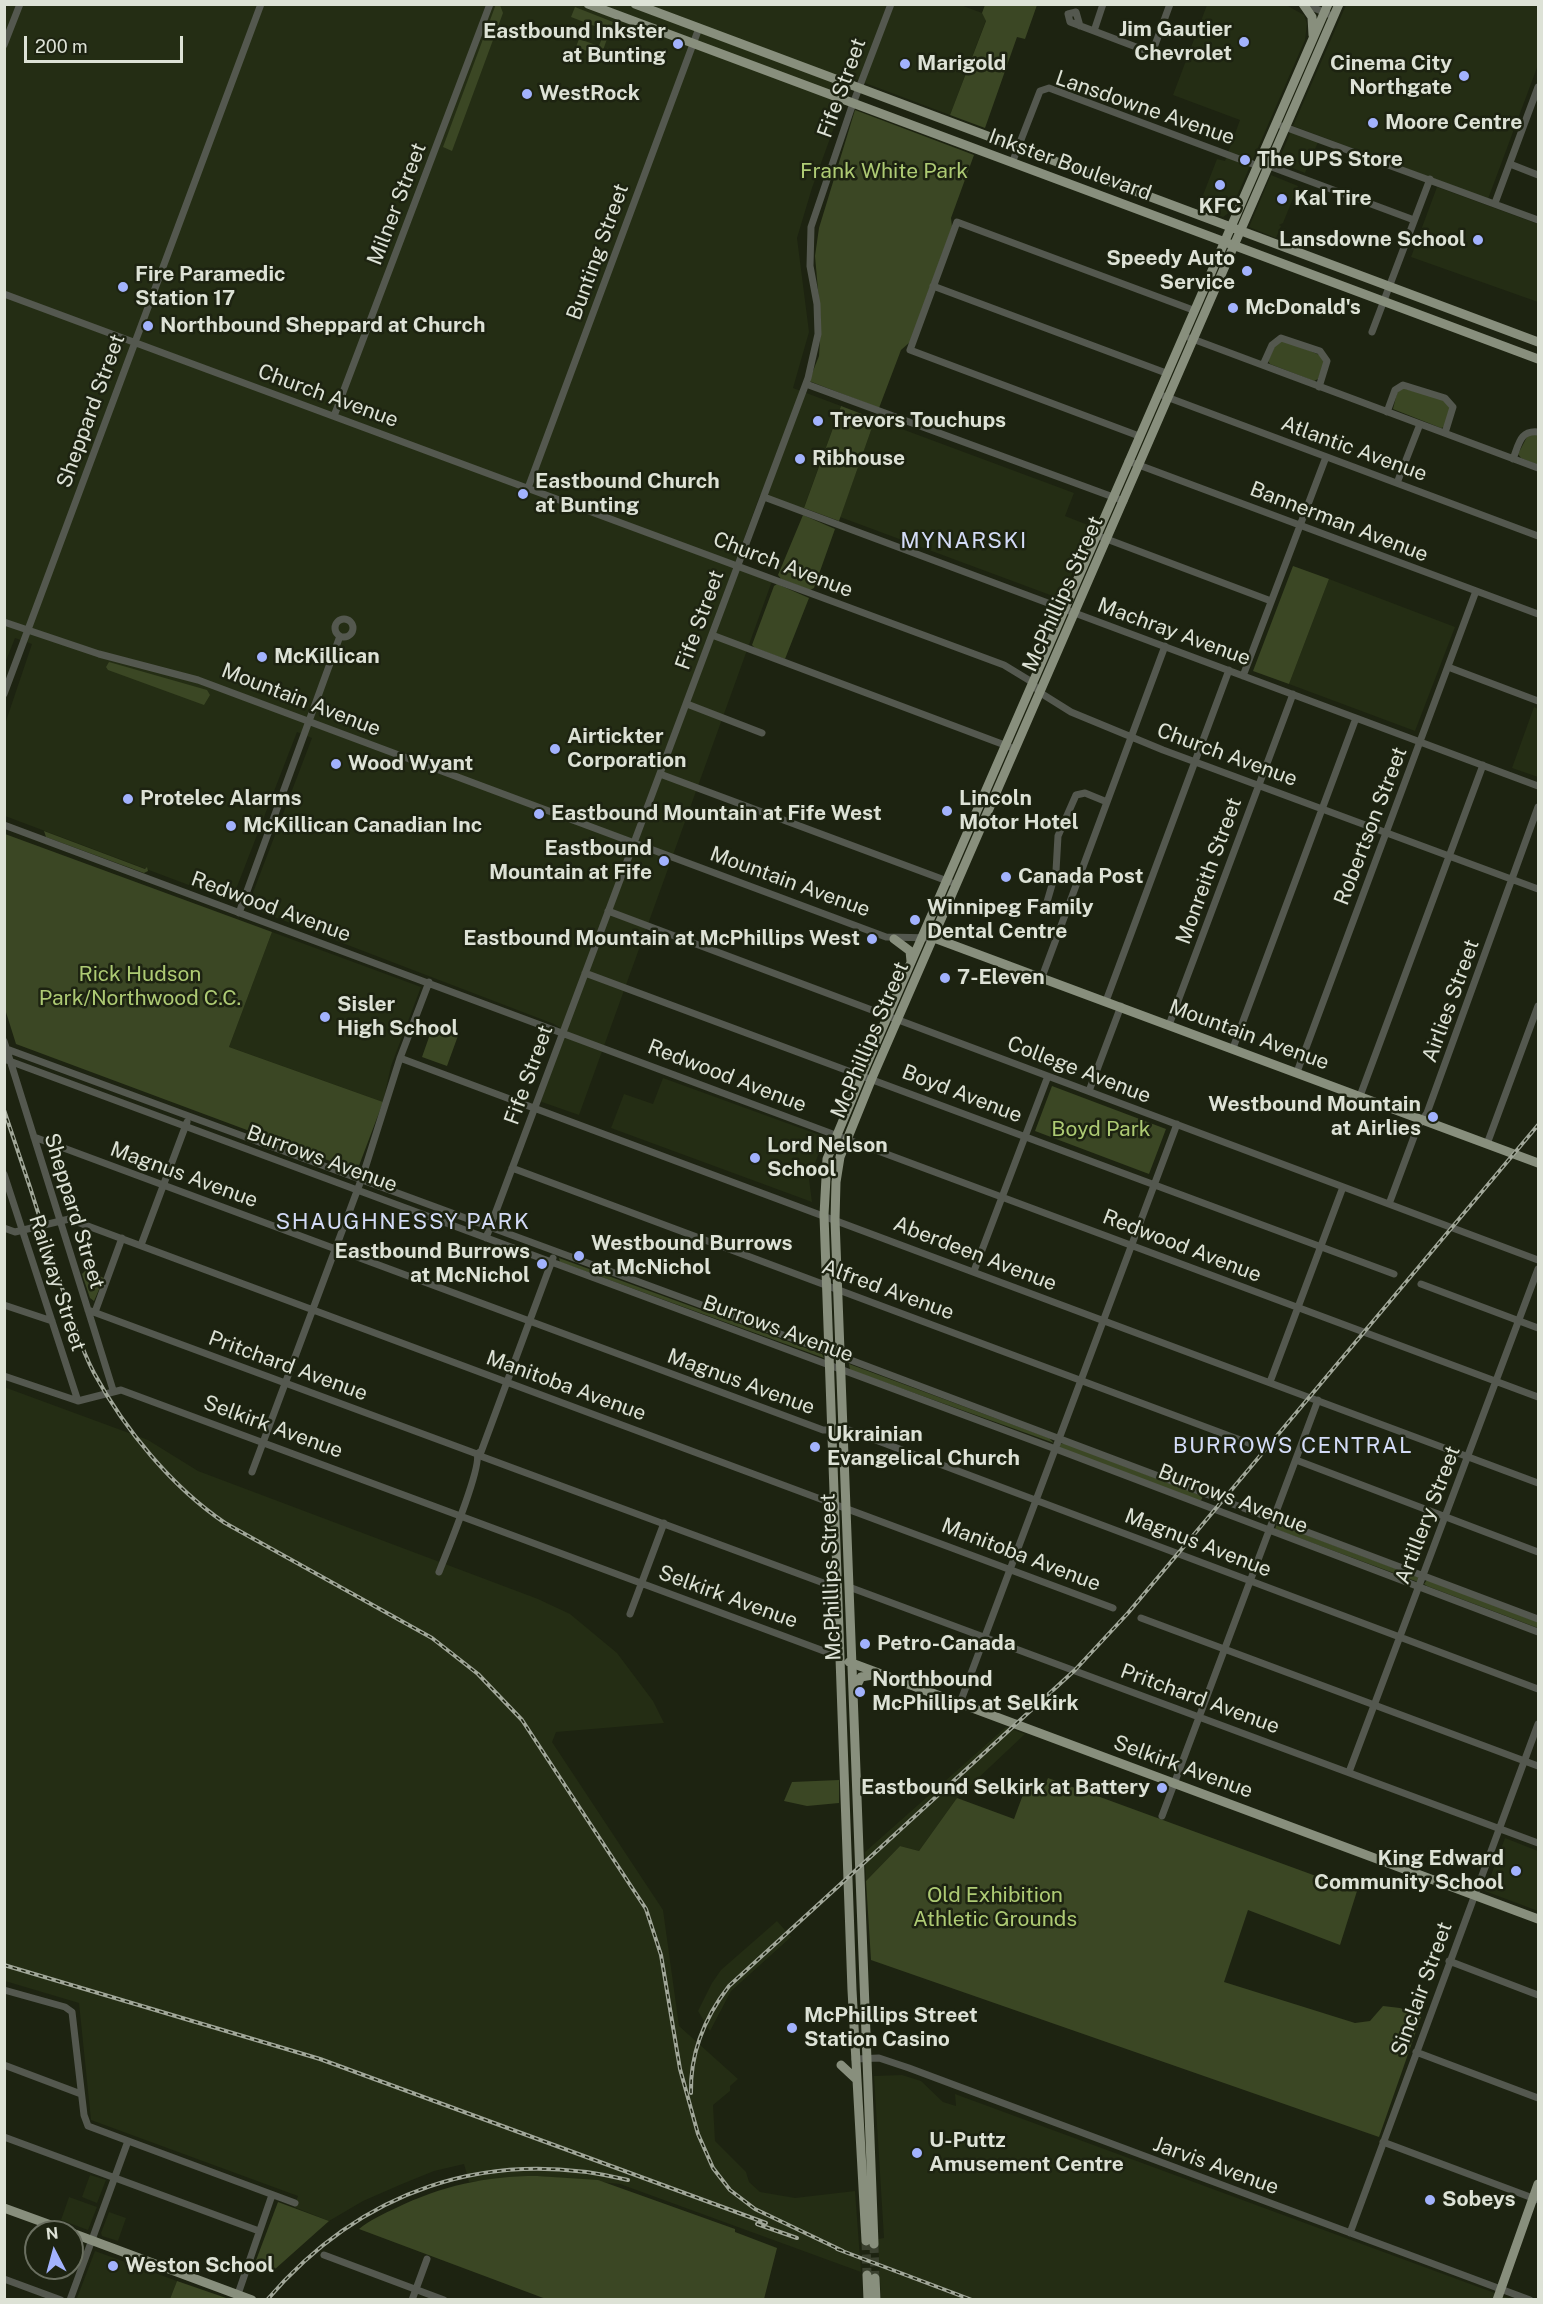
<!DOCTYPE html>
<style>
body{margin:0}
#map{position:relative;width:1543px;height:2304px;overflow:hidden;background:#1d2311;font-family:"Public Sans",sans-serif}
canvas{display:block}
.frame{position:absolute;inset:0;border:6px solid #dde2d6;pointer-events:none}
.north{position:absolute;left:24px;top:2220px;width:60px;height:60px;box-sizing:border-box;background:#1d2311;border:2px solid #6a6f60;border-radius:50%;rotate:354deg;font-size:16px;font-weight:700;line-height:24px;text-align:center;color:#dde2d6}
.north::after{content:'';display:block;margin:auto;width:21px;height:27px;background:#a2b2fd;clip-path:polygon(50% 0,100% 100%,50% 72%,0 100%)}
.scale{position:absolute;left:24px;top:36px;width:159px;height:27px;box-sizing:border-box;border:3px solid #dde2d6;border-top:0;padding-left:8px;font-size:18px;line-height:21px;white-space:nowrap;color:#dde2d6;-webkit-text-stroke:4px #1d2311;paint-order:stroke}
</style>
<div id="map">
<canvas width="1543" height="2304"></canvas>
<div class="frame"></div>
<div class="north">N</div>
<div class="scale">200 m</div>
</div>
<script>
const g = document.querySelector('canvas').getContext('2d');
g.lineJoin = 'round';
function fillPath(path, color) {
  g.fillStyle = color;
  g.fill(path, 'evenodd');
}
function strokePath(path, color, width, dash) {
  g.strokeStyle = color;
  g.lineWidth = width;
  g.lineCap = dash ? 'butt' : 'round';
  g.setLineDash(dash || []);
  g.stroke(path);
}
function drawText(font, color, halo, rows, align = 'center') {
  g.font = font + ' "Public Sans",sans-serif';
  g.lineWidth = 5;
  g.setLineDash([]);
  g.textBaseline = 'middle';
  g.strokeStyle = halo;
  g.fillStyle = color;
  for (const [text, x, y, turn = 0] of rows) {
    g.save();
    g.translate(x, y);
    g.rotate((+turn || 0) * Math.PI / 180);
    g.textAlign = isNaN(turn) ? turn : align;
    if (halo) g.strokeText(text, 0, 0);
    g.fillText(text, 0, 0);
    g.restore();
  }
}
const built = new Path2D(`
 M958,4L982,13L986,20L950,115L852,78L812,188L797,238L809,332L793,388L841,406L803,510L760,495L734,566L772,581L579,1115L539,1101L565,1031L554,1024L251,908L249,903L312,738L297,732L233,897L226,899L5,816V724L32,644L15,638L5,663V5Z
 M1207,5H1286L1304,15L1307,24L1305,40L1230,212L1223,217L1198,208L1217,159L1225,161L1240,120L1173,95Z
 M1346,5H1538V65L1488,199L1293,126Z
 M1291,131L1318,142L1305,173L1278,162Z
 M1271,175L1298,186L1283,223L1279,225L1281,226L1276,238L1249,227Z
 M1437,187L1538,224V302L1411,257Z
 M875,419L1074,493L1065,516L1093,527L1061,599L840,517Z
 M1329,579L1455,627L1415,731L1289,684Z
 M1534,707L1538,709V777L1512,768Z
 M272,932L421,987L391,1066L383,1102L229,1047Z
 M663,1078L825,1137L809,1179L812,1202L611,1128L624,1094L653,1104Z
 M4,1387L148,1440L198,1471L538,1599L570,1614L617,1653L653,1701L664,1723L556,1732L552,1742L663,1910L679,2026L738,2079L730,2086V2091L713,2105L715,2141L746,2172L749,2182L760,2192L795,2198L855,2191L861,2272L620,2184L537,2176L469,2182L464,2164L434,2171L402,2184L363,2201L329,2221L294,2207L298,2196L91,2120L79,2003L5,1981Z
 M1006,1727L1025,1734L957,1798L919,1851L900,1846L866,1881L865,1852Z
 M1505,1838L1538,1851V1911L1485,1891Z
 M777,1921L791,1937L731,1991L710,2031L698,2011L712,1983L721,1970Z
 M902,2075L921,2081L943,2102L956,2106L955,2094L1511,2299H881L878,2239L884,2238L874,2076Z
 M90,2175L106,2180L97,2203L82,2197Z
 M69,2197L97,2207L88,2230L61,2220Z
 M109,2212L126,2218L118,2241L102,2236L101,2233Z
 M95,2251L177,2281L170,2299L77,2298Z`);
const green = new Path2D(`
 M496,4L500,5L503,13L452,151L443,147Z
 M985,5H1037L1025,39L1017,37L985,128L950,115L986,21L982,13Z
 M575,7L613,22L601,56L576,47L579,39L599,46L605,30L571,17Z
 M855,110L974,155L951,218L952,227L910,342L901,350L879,408L809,381L819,356L821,324L815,256L819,228Z
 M1284,340L1322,356L1324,363L1318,379L1314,381L1270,364L1268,361L1276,344Z
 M1402,388L1443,399L1450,407L1445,427L1441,428L1393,409L1397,393Z
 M841,406L875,419L839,521L804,508Z
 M1528,435H1538V465L1521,458L1518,454Z
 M803,515L835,529L814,588L810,590L781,579L778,575Z
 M1293,566L1329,579L1289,684L1253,671Z
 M777,584L809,598L785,659L755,648L752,645L774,586Z
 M109,662L207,690L210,695L204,705L108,670L106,667Z
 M44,831L145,869L147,867L148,871L144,873L46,837Z
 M5,834L272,932L229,1047L383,1102L357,1171L16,1044L5,1009Z
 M434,1023L459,1033L447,1066L422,1057Z
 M1052,1086L1166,1129L1149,1174L1035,1131Z
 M559,1258L822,1354L824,1358L560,1262Z
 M86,1270L104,1278L94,1301L90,1298L82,1274Z
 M849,1364L1049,1438L1054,1443L850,1370Z
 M1064,1443L1202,1496V1499L1200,1501L1060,1448V1444Z
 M1277,1524L1418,1577V1582L1275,1529Z
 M1427,1580L1538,1622V1628L1427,1586L1424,1584Z
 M1048,1778L1357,1891L1340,1945L1248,1910L1224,1982L1355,2023L1370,2021L1383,2006L1400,2008L1421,2017L1379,2137L871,1960L866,1881L900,1846L919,1851L957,1798L1014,1819L1028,1781L1044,1787Z
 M839,1780V1803L807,1806L784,1801L792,1782Z
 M537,2176L598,2180L735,2229V2232L777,2248L764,2299H546L359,2229C370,2220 383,2214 396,2208C441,2186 486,2176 537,2176Z
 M278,2202L329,2221L274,2270L255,2263Z
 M177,2281L229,2299H170Z`);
const majorTunnel = new Path2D(`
 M866,2241L867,2275
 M874,2244L875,2278`);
const minor = new Path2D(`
 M1103,4L1094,31L1144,50H1150L1155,45L1170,4
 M1305,4L1328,14
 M1080,26L1076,12L1068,14L1070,22L1094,31
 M4,45L20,4
 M1282,126L1538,220
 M1012,163L1040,91L1049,88L1258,166H1269L1414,220
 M1510,164L1538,175
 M1495,203L1538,87
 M933,286L1166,373
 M4,294L1004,665L1032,682L1039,692L1071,712L1163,750L1538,889
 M1372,332L1430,179
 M1190,338L1538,468
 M1263,365L1272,345L1281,338L1320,351L1327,361L1319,387
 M806,384L1124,501
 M1164,396L1538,536
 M1387,412L1395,390L1403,385L1445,398L1453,407L1445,433
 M334,416L490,4
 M1139,436L910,350L957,222L1193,310
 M1513,459C1519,444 1520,430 1538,432
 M1128,461L1538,614
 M1397,483L1420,424
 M528,488L699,28
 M764,497L1538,786
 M1096,535L1271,601
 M335 628a9 9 0 1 1 18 0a9 9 0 1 1-18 0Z
 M4,622L99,654L198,680L886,937L934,938
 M712,635L1010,747
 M1448,667L1538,701
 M1243,676L1326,457
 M4,694L261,4
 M687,704L762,733
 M660,774L950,882
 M4,825L1538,1397
 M608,911L1538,1260
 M239,913L340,636
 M1065,913L1052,909L1047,902L1056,871L1058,836L1076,795L1085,793L1107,802
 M585,973L1394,1274
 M1042,977L1165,646
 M1106,1001L1229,670
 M1169,1025L1293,694
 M4,1041L113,1390
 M4,1048L840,1356L1538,1619
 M1233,1048L1356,718
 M400,1058L1538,1483
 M4,1059L1061,1451L1538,1632
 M1297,1072L1476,591
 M1089,1091L1121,1006
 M1360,1096L1483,765
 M34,1137L823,1430H849L1538,1689
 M1487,1144L1538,1006
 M512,1168L1251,1444
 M4,1174L78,1401
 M1389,1204L1418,1126L1427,1113L1538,807
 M4,1228L15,1232L69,1219L1113,1608
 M486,1238L808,378L818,334L817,304L810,266L811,227L851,109L891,4
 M141,1245L187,1122
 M974,1271L1048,1076
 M1421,1284L1538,1328
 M4,1305L52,1321
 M88,1310L477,1454
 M95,1312L122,1238
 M4,1376L78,1401L121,1390L840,1657
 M1270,1382L1343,1187
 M481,1452L553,1258
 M483,1457L837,1588
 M1296,1460L1538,1552
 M252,1472L363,1175L400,1058L429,982
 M439,1572C446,1554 482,1467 477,1454L480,1452
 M849,1587L1538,1843
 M630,1614L664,1523
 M1141,1618L1538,1766
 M960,1703L1177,1124
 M1349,1772L1538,1269
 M1162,1816L1318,1400
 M1449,1961L1538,1995
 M4,1990L65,2007L72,2012L84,2115L88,2126L295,2203
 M1416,2052L1538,2098
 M855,2059L879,2058L909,2068L1530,2300
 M4,2065L81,2094
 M4,2137L259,2231
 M1383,2142L1538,2200
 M1350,2233L1538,1724
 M324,2255L444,2300
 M4,2279L61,2300
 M238,2294L272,2195
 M70,2300L128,2141
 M412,2300L427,2259`);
const major = new Path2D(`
 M588,4L1538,359
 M635,4L1538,342
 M1303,4L1312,17L1313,35
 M934,938L1538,1163
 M894,939L910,951L911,961
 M849,1662L1538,1919
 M855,1689L861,1677L878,1674
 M841,2065L856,2079
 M4,2208L70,2232
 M72,2233L252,2300
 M866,2241L852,1990L824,1215L827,1159L862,1075L1328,4
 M874,2244L835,1220L836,1182L840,1157L872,1078L1339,4
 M867,2275L868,2300
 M875,2278L876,2300
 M1497,2300L1538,2184`);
const rail = new Path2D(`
 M4,1110C22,1162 39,1214 55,1266C67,1302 77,1340 94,1373C125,1430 172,1487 225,1523L432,1638L478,1674L522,1720L646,1909L661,1955L680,2069L698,2134L713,2168L730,2190L755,2209L843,2251
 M4,1965L320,2059L766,2223
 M691,2093C690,2054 705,2017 729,1986L1075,1670L1128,1613L1538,1125
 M757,2224L797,2238
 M837,2249L972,2300
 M267,2300C360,2191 487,2146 628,2180`);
const markers = [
 [1244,42,6,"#a2b2fd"],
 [678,44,6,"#a2b2fd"],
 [905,64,6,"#a2b2fd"],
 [1464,76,6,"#a2b2fd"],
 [527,94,6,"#a2b2fd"],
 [1373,123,6,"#a2b2fd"],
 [1245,160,6,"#a2b2fd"],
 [1220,185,6,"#a2b2fd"],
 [1282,199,6,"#a2b2fd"],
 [1478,240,6,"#a2b2fd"],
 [1247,271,6,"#a2b2fd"],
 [123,287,6,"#a2b2fd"],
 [1233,308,6,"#a2b2fd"],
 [148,326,6,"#a2b2fd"],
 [818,421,6,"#a2b2fd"],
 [800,459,6,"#a2b2fd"],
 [523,494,6,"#a2b2fd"],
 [262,657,6,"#a2b2fd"],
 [555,749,6,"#a2b2fd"],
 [336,764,6,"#a2b2fd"],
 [128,799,6,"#a2b2fd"],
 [947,811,6,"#a2b2fd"],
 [539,814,6,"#a2b2fd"],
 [231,826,6,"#a2b2fd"],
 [664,861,6,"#a2b2fd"],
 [1006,877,6,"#a2b2fd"],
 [915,920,6,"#a2b2fd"],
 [872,939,6,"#a2b2fd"],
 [945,978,6,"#a2b2fd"],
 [325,1017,6,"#a2b2fd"],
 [1433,1117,6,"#a2b2fd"],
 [755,1158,6,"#a2b2fd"],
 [579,1256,6,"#a2b2fd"],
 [542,1264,6,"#a2b2fd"],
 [815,1447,6,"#a2b2fd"],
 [865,1644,6,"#a2b2fd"],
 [860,1692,6,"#a2b2fd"],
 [1162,1788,6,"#a2b2fd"],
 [1516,1871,6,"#a2b2fd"],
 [792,2028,6,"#a2b2fd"],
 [917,2153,6,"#a2b2fd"],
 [1430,2200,6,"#a2b2fd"],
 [113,2266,6,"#a2b2fd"]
];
const poiNames = [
 ["Jim Gautier",1232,30,"right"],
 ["Chevrolet",1232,54,"right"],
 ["Eastbound Inkster",666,32,"right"],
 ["at Bunting",666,56,"right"],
 ["Marigold",917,64],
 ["Cinema City",1452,64,"right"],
 ["Northgate",1452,88,"right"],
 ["WestRock",539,94],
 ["Moore Centre",1385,123],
 ["The UPS Store",1257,160],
 ["Kal Tire",1294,199],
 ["KFC",1220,207,"center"],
 ["Lansdowne School",1466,240,"right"],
 ["Speedy Auto",1235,259,"right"],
 ["Service",1235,283,"right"],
 ["Fire Paramedic",135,275],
 ["Station 17",135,299],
 ["McDonald's",1245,308],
 ["Northbound Sheppard at Church",160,326],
 ["Trevors Touchups",830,421],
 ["Ribhouse",812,459],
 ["Eastbound Church",535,482],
 ["at Bunting",535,506],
 ["McKillican",274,657],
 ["Airtickter",567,737],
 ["Corporation",567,761],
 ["Wood Wyant",348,764],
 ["Protelec Alarms",140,799],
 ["Lincoln",959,799],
 ["Motor Hotel",959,823],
 ["Eastbound Mountain at Fife West",551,814],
 ["McKillican Canadian Inc",243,826],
 ["Eastbound",652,849,"right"],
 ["Mountain at Fife",652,873,"right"],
 ["Canada Post",1018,877],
 ["Winnipeg Family",927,908],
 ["Dental Centre",927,932],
 ["Eastbound Mountain at McPhillips West",860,939,"right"],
 ["7-Eleven",957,978],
 ["Sisler",337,1005],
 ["High School",337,1029],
 ["Westbound Mountain",1421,1105,"right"],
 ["at Airlies",1421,1129,"right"],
 ["Lord Nelson",767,1146],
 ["School",767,1170],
 ["Westbound Burrows",591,1244],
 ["at McNichol",591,1268],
 ["Eastbound Burrows",530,1252,"right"],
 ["at McNichol",530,1276,"right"],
 ["Ukrainian",827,1435],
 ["Evangelical Church",827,1459],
 ["Petro-Canada",877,1644],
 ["Northbound",872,1680],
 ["McPhillips at Selkirk",872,1704],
 ["Eastbound Selkirk at Battery",1150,1788,"right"],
 ["King Edward",1504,1859,"right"],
 ["Community School",1504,1883,"right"],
 ["McPhillips Street",804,2016],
 ["Station Casino",804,2040],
 ["U-Puttz",929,2141],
 ["Amusement Centre",929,2165],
 ["Sobeys",1442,2200],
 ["Weston School",125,2266]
];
const streetNames = [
 ["Fife Street",842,88,-70],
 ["Lansdowne Avenue",1145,108,19],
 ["Inkster Boulevard",1070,165,20],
 ["Milner Street",397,204,-69],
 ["Bunting Street",598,252,-70],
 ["Church Avenue",328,396,20],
 ["Sheppard Street",91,411,-70],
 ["Atlantic Avenue",1354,449,20],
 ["Bannerman Avenue",1339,522,21],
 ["Church Avenue",783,565,21],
 ["McPhillips Street",1063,594,-66],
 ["Fife Street",700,620,-70],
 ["Machray Avenue",1174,632,20],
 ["Mountain Avenue",301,700,21],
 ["Church Avenue",1227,755,20],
 ["Robertson Street",1371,826,-69],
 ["Monreith Street",1209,871,-70],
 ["Mountain Avenue",790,882,20],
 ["Redwood Avenue",271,907,20],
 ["Airlies Street",1451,1001,-70],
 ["Mountain Avenue",1249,1035,20],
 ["McPhillips Street",870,1040,-67],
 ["College Avenue",1079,1070,21],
 ["Fife Street",529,1075,-70],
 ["Redwood Avenue",727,1076,21],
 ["Boyd Avenue",962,1094,21],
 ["Burrows Avenue",322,1159,20],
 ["Magnus Avenue",184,1175,20],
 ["Sheppard Street",74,1211,73],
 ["Redwood Avenue",1182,1246,21],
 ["Aberdeen Avenue",975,1254,21],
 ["Railway Street",57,1283,72],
 ["Alfred Avenue",888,1290,20],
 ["Burrows Avenue",778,1329,20],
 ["Pritchard Avenue",288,1366,20],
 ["Magnus Avenue",741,1382,20],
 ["Manitoba Avenue",566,1386,20],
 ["Selkirk Avenue",273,1427,20],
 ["Burrows Avenue",1233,1499,21],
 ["Artillery Street",1428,1515,-69],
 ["Magnus Avenue",1198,1543,21],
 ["Manitoba Avenue",1021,1555,21],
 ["McPhillips Street",831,1577,-92],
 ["Selkirk Avenue",728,1597,20],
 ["Pritchard Avenue",1200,1699,20],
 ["Selkirk Avenue",1183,1767,20],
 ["Sinclair Street",1422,1989,-70],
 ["Jarvis Avenue",1216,2166,20]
];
const parkNames = [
 ["Frank White Park",884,172],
 ["Rick Hudson",140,975],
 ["Park/Northwood C.C.",140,999],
 ["Boyd Park",1101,1130],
 ["Old Exhibition",995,1896],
 ["Athletic Grounds",995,1920]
];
const neighbourhoodNames = [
 ["MYNARSKI",964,541],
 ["SHAUGHNESSY PARK",403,1222],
 ["BURROWS CENTRAL",1293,1446]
];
fillPath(built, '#242d14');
fillPath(green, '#3b4724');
strokePath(majorTunnel, '#3a402f', 9, [9, 4.5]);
strokePath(minor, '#54584f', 7);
strokePath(major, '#888f7d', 9);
strokePath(rail, '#a1a799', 4);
strokePath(rail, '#1d2311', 1.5, [4.5]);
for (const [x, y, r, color] of markers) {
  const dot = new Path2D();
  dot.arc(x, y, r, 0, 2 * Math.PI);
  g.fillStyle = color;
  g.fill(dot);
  strokePath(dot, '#1d2311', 2);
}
drawText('bold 21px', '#dde2d6', '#1d2311', poiNames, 'left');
drawText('21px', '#dde2d6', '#1d2311', streetNames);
drawText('21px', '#aecb74', '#1d2311', parkNames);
g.letterSpacing = '1.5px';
drawText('22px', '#d3dbf7', '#1d2311', neighbourhoodNames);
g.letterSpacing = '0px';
</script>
